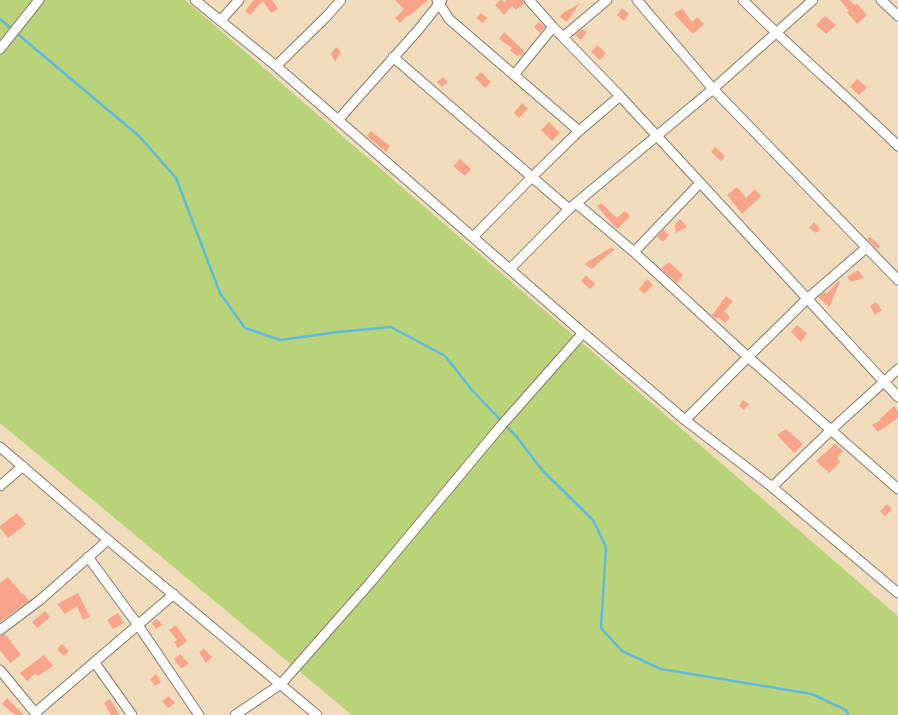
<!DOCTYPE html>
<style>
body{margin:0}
canvas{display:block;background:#f1dcbc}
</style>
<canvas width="898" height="715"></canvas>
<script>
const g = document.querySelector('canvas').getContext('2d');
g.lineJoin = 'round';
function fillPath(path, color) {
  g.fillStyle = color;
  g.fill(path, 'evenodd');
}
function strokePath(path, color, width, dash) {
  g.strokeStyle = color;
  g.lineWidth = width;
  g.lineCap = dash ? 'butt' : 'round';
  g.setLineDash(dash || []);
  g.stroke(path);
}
const green = new Path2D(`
 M0,0H185L898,616V715H352L0,423Z`);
const stream = new Path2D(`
 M0,19L140,137L176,178L220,293L245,328L280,340L338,332L391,327L445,356L472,390L516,436L543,471L593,520L606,547L601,628L622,651L661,669L812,694L846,710L848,715`);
const building = new Path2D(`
 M254,0H272L278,9L271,13L263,1L250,15L245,11Z
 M395,0H428L409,16L408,15L400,23L395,18L404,9Z
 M500,0H502L505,3L506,0H523L524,3L516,10L512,6L504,15L495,5Z
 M840,0H849L855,5L857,4L867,15L857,24L847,12L849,11Z
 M580,3L567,22L560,17L563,13Z
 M622,8L629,14L624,21L617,15Z
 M682,8L692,22L697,17L704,24L693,34L674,14Z
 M481,13L487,18L483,23L476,18Z
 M825,16L836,25L826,34L816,25Z
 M539,22L545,27L540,33L534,27Z
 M582,29L587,32L581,40L575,35Z
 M504,32L525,52L522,56L519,54L517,56L510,50L512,48L499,39Z
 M597,45L606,53L600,60L591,52Z
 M336,47L341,52L335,62L331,54Z
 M481,72L491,82L485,88L475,78Z
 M443,77L448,82L442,87L437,82Z
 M857,79L867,87L859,95L850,87Z
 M522,103L528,108L519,118L514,113Z
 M549,122L560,133L552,141L541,130Z
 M371,131L390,146L386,152L367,136Z
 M715,147L725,156L721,161L711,152Z
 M460,159L471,169L465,176L453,166Z
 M737,187L746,198L755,189L761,196L742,214L727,195Z
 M601,203L617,218L625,211L630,216L617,229L597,206Z
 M680,219L687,227L676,233L675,225Z
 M814,222L820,229L816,233L809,228Z
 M663,230L669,235L663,242L657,237Z
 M870,237L880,246L877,249L867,239Z
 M612,247L614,250L597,264L592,269L584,264Z
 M669,262L683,275L677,283L661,269Z
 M858,270L864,278L851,282L847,277Z
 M586,275L595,284L590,289L581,281Z
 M647,279L653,285L644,294L639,289Z
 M838,281L840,282L829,307L818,297L825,292L827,294Z
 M726,296L733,301L724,311L730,317L725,323L718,317L716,319L712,315Z
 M876,302L882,310L875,315L870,306Z
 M797,325L807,333L801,342L791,332Z
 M743,400L749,404L744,410L739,406Z
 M894,406L898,411V418L878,432L872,425L881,420L880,419Z
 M786,429L803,444L794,453L777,435Z
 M835,444L843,451L837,458L840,462L829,473L816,461Z
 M887,504L892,509L885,516L880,511Z
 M17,513L26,524L8,538L0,528V526Z
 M8,577L23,595L24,594L29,601L0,622V583Z
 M78,593L90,617L83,620L77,606L65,614L57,604Z
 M45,611L50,617L37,628L32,622Z
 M118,613L124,623L113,629L107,620Z
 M157,619L162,625L156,629L152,623Z
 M176,625L187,641L178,648L174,642L177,640L169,630Z
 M5,634L21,655L10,663L0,650V636Z
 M62,644L69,651L64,656L57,649Z
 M204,649L212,657L206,663L199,652Z
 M180,654L189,664L181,668L174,659Z
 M44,655L53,666L38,676L36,673L27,681L20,673Z
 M156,674L161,682L155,686L150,679Z
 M169,696L175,703L168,708L162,701Z
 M7,698L24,715H15L2,704Z
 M110,699L117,711L119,715H111L104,703Z`);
const street = new Path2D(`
 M195,0L276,66L583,333L685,420L772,487L898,593
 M437,0L449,19L579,131
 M529,0L553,27L620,96L898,397
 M637,0L713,89L898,280
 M743,0C793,51 847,96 898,146
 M881,0L898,16
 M221,20L239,0
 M563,37L607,0
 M0,49L39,0
 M393,57L569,209
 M276,66L327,16L341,0
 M514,75L553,27
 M338,120L419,29L442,0
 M576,203L634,252L748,357L898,489
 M473,237L532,177L579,131L620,96
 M634,252L700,183
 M510,269L569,209L713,89L813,0
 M685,420L748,357L807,299L866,248
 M0,447L108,540L317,715
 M0,486L23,466
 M772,487L831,430L898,369
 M88,557L138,625L199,715
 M0,630L40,600L108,540
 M95,663L132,715
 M0,670L37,715
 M35,713L174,594
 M235,715L281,684L370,583L500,427L583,333`);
fillPath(green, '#b9d379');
strokePath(stream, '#5fb8dd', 2.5);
fillPath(building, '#faa38b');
strokePath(street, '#867c6c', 11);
strokePath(street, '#fff', 9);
</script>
